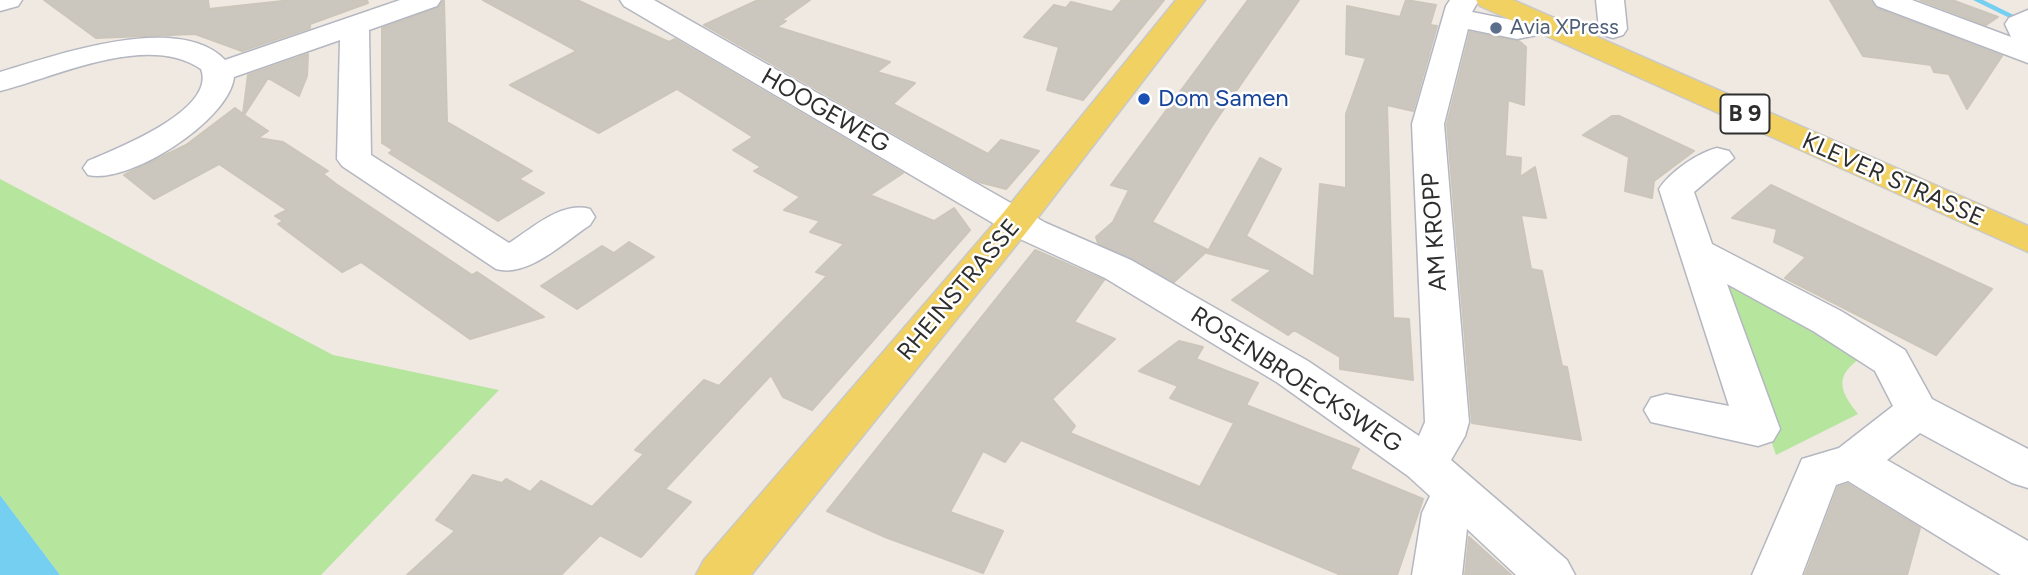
<!DOCTYPE html>
<style>
body{margin:0}
canvas{display:block;background:#efe9e1}
</style>
<canvas width="2028" height="575"></canvas>
<script>
const g = document.querySelector('canvas').getContext('2d');
g.lineJoin = 'round';
function fillPath(path, color) {
  g.fillStyle = color;
  g.fill(path, 'evenodd');
}
function strokePath(path, color, width, dash) {
  g.strokeStyle = color;
  g.lineWidth = width;
  g.lineCap = dash ? 'butt' : 'round';
  g.setLineDash(dash || []);
  g.stroke(path);
}
function drawText(font, color, halo, rows, align = 'center') {
  g.font = font + ' Figtree,sans-serif';
  g.lineWidth = 5;
  g.setLineDash([]);
  g.textBaseline = 'middle';
  g.strokeStyle = halo;
  g.fillStyle = color;
  for (const [text, x, y, turn = 0] of rows) {
    g.save();
    g.translate(x, y);
    g.rotate((+turn || 0) * Math.PI / 180);
    g.textAlign = isNaN(turn) ? turn : align;
    if (halo) g.strokeText(text, 0, 0);
    g.fillText(text, 0, 0);
    g.restore();
  }
}
const green = new Path2D(`
 M0,179L333,355L499,390L321,575H60L0,495Z
 M1716,277L1862,357C1834,376 1839,390 1858,414L1776,455Z`);
const water = new Path2D(`
 M0,495L60,575H0Z`);
const stream = new Path2D(`
 M1973,0H1983L2028,22V27Z`);
const building = new Path2D(`
 M44,0H208L209,9L292,0H367L368,3L310,24V28L242,51L195,34L96,38Z
 M444,0L447,122L532,171L519,179L544,193L498,221L389,153L393,150L382,143V28L438,8Z
 M483,0H577L669,42L675,39L903,173L870,195L934,221L954,208L970,230L812,410L783,397L771,375L665,489L691,502L641,557L600,535L561,575H407L455,531L436,520L473,475L502,483L506,479L530,492L541,481L592,507L644,454L635,450L704,380L719,386L827,276L816,272L844,244L810,232L820,221L784,210L800,197L754,171L761,167L733,150L753,137L677,89L599,133L510,85L577,51Z
 M758,0H810L782,20L786,21L777,27L890,62L877,72L915,83L893,104L988,154L1001,140L1039,151L1006,189L979,182L704,25Z
 M1122,0H1164L1083,100L1047,90L1059,47L1024,37L1054,5L1066,8L1071,2L1112,12Z
 M1248,0H1299L1212,126L1152,222L1208,250L1174,282L1098,243L1096,237L1113,222L1129,190L1111,185Z
 M1406,0L1436,5L1430,25L1437,26L1413,111L1387,105L1393,318L1409,319L1413,380L1340,369V357L1294,330L1288,335L1232,300L1272,270L1207,253L1260,158L1281,169L1246,236L1314,277L1320,184L1346,188V114L1366,58L1346,54L1347,6L1400,17Z
 M1830,0H1870L1876,8L2002,56L1967,109L1949,74L1934,72L1931,65L1863,56Z
 M1920,0H1952L1998,17L1986,25Z
 M1470,32L1519,41L1526,47L1524,105L1508,100L1505,156L1521,158L1520,177L1535,167L1546,218L1521,215L1531,269L1542,271L1562,366L1567,367L1581,440L1472,423L1447,124Z
 M308,54L307,76L299,96L268,78L244,115L268,131L258,138L283,142L328,171L323,174L336,184L472,275L477,272L544,317L470,339L361,262L342,272L278,224L283,221L275,216L287,210L219,164L154,199L124,175L186,145L235,108L243,114L248,75Z
 M1612,116H1619L1694,151L1654,181L1652,198L1625,191L1629,157L1583,135Z
 M1771,185L1846,221L1992,289L1936,355L1785,278L1806,257L1774,242L1777,229L1732,218Z
 M629,242L654,257L577,309L541,286L602,246L614,253Z
 M1035,250L1104,280L1074,322L1115,339L1052,399L1075,426L1070,433L1200,487L1234,423L1170,398L1178,386L1139,371L1179,341L1203,347L1196,359L1258,383L1246,405L1359,449L1350,469L1423,499L1397,575H1341L1021,440L1005,462L983,451L950,512L1003,531L983,573L885,537L827,511Z
 M1848,484L1920,528L1907,575H1805L1838,487Z
 M1469,537L1511,575H1465Z`);
const minor = new Path2D(`
 M0,0H22L18,6L0,11Z
 M400,0H441L437,6L369,30L371,155L509,243C533,228 561,201 590,209L595,217L590,225C564,242 528,278 496,269L342,166L337,159L340,40L234,77C229,121 128,185 88,175L83,168L88,161C116,149 217,110 201,69C147,32 56,77 0,91V72C55,56 178,11 225,60Z
 M620,0H654L1046,223L1131,260L1308,361L1419,436L1425,422L1412,124L1446,6L1450,0H1479L1472,12L1517,21L1547,16L1557,19L1561,25L1557,31L1517,39L1468,29L1444,124L1469,422L1465,436L1451,460L1567,560L1575,575H1516L1467,529L1462,575H1412L1422,513L1430,496L1408,476L1278,383L1105,278L1020,239L624,6Z
 M1596,0H1624L1627,29L1623,35L1613,38L1603,35L1599,29Z
 M1873,0H1912L2011,37L2005,24L2009,18L2028,10V63L1877,6Z
 M1717,148L1729,151L1734,158L1694,192L1712,244L1841,311L1905,350L1932,399L2028,449V488L2012,483L1920,433L1887,460L2028,541V575H2001L1848,481L1836,485L1802,575H1752L1802,459L1839,448L1893,406L1875,371L1813,331L1727,284L1780,429L1773,441L1758,446L1651,422L1644,410L1651,398L1666,394L1729,406L1659,189C1670,172 1697,153 1717,148Z`);
const major = new Path2D(`
 M1176,0H1205L1029,229L751,575H696L704,560L1003,213Z
 M1476,0H1513L2028,226V252L1480,6Z`);
const markers = [
 [1496,28,7,"#5c6f8a"],
 [1144,99,7,"#1a4fb4"]
];
const farServicenames = [
 ["Avia XPress",1510,28]
];
const shields = [
 [1745,114,49]
];
const shieldNames = [
 ["B 9",1745,114]
];
const transitNames = [
 ["Dom Samen",1158,99]
];
const streetNames = [
 ["HOOGEWEG",825,111,30],
 ["KLEVER STRASSE",1893,180,24],
 ["AM KROPP",1435,232,-94],
 ["RHEINSTRASSE",959,290,-50],
 ["ROSENBROECKSWEG",1296,380,33]
];
fillPath(green, '#b6e59e');
fillPath(water, '#75cff0');
fillPath(stream, '#75cff0');
fillPath(building, '#cbc7bf');
strokePath(building, '#cbc5ba', 2);
strokePath(minor, '#b4b7c1', 3);
strokePath(major, '#c9c9c9', 3);
fillPath(minor, '#fff');
fillPath(major, '#f2d163');
for (const [x, y, r, color] of markers) {
  const dot = new Path2D();
  dot.arc(x, y, r, 0, 2 * Math.PI);
  g.fillStyle = color;
  g.fill(dot);
  strokePath(dot, '#fff', 2.5);
}
drawText('21px', '#4e5e75', '#fff', farServicenames, 'left');
for (const [x, y, w] of shields) {
  const box = new Path2D();
  box.roundRect(x - w / 2, y - 19.5, w, 39, 5);
  g.fillStyle = '#fff';
  g.fill(box);
  strokePath(box, '#2e2e2e', 2);
}
drawText('bold 23px', '#2e2e2e', null, shieldNames);
drawText('24px', '#164399', '#fff', transitNames, 'left');
drawText('24px', '#2e2e2e', '#fff', streetNames);
</script>
